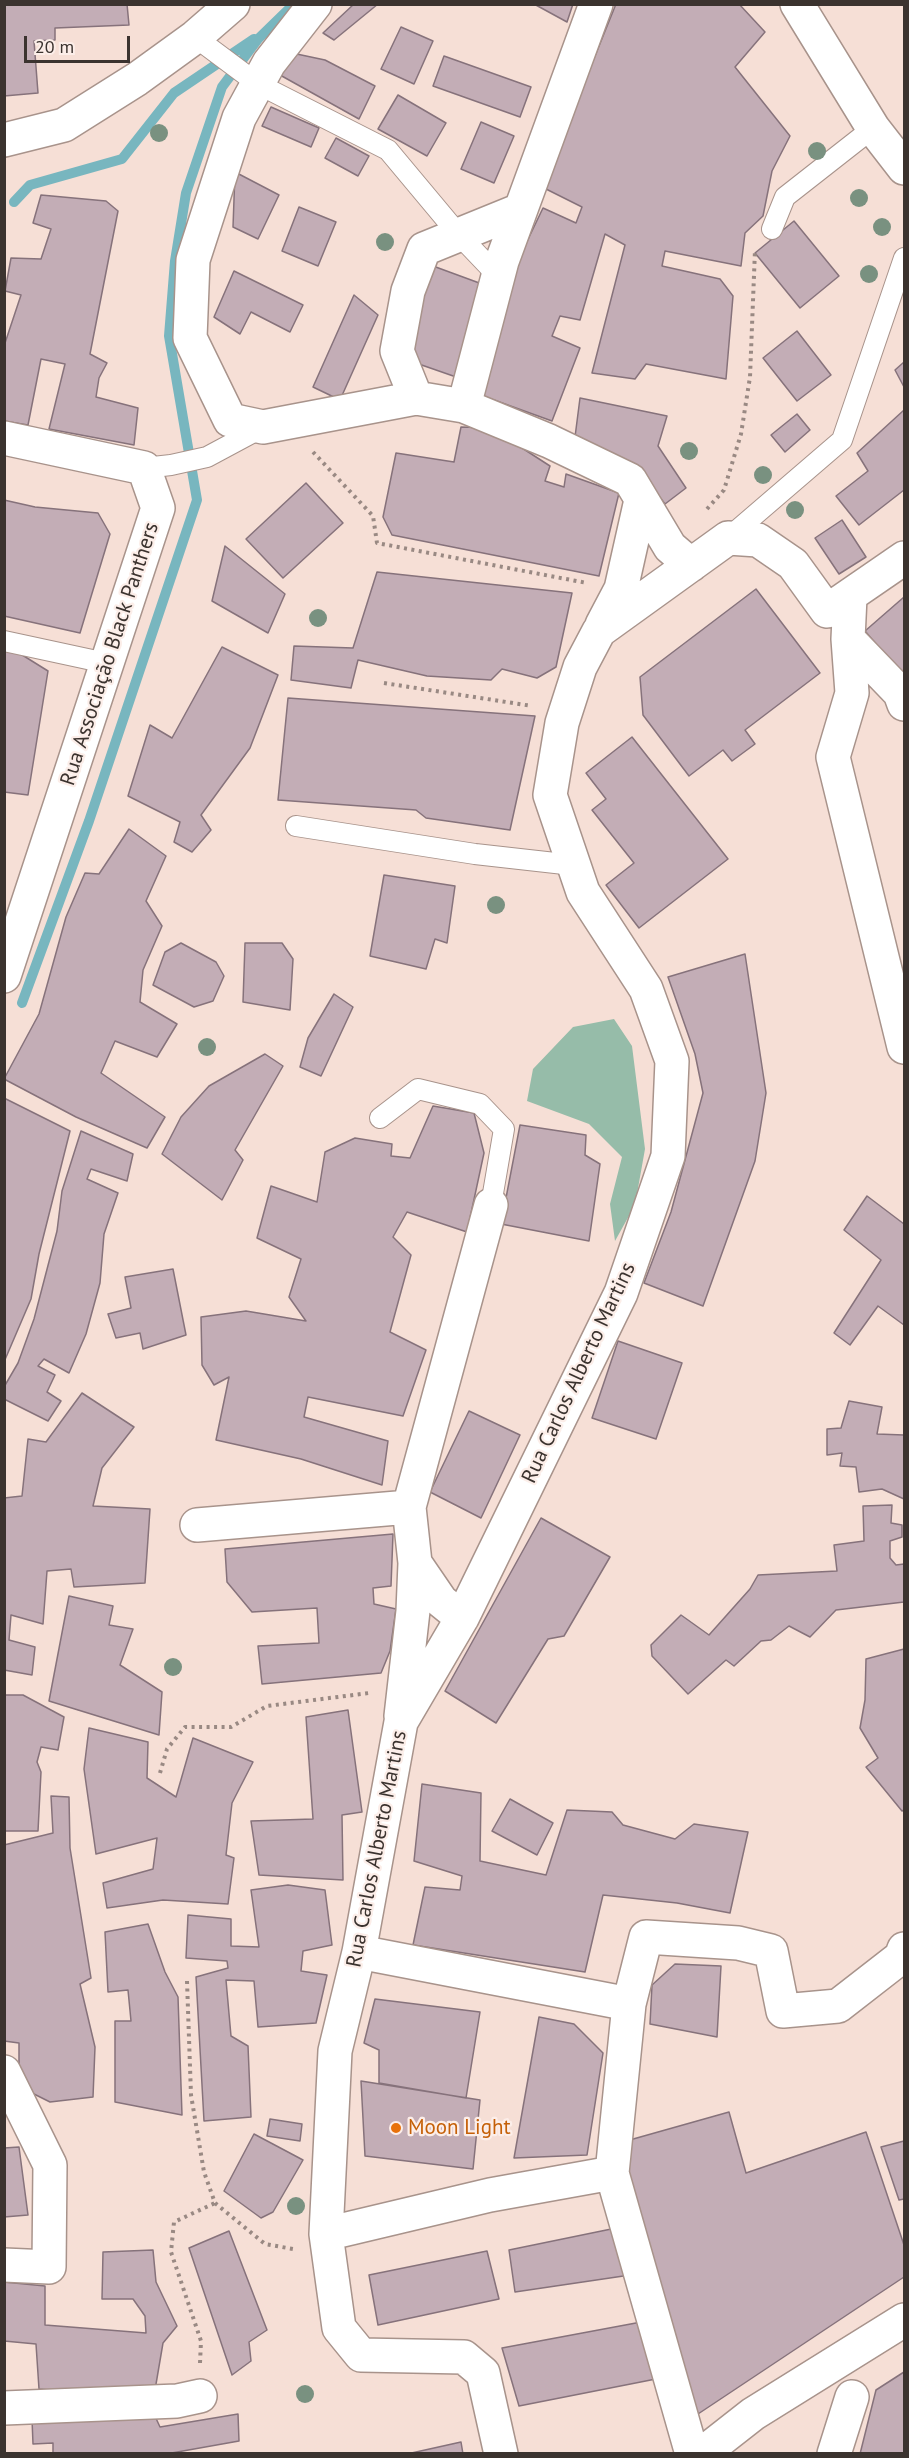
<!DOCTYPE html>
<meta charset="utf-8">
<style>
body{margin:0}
#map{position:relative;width:909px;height:2458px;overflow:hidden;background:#f6dfd6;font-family:"PT Sans",sans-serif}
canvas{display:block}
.frame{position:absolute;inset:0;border:6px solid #3b332f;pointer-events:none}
.scale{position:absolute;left:24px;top:36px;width:106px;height:27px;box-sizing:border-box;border:3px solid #3b332f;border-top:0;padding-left:8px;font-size:18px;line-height:21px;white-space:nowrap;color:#3b332f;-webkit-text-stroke:4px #fceee9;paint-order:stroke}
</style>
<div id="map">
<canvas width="909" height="2458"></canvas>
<div class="frame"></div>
<div class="scale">20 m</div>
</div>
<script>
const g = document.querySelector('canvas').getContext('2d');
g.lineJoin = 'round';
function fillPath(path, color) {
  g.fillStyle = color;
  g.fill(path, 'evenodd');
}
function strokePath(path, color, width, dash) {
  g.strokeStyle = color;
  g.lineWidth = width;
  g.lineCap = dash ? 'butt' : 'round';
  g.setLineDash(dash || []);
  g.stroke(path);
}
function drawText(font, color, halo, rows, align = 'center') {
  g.font = font + ' "PT Sans",sans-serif';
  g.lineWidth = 4.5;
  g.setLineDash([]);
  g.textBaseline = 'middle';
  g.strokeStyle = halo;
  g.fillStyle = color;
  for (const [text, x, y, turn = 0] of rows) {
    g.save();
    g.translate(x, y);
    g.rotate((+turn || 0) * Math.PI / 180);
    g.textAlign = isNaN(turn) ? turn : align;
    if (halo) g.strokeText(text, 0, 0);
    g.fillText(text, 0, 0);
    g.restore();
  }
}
const green = new Path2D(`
 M614,1019L632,1046L645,1149L635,1205L615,1241L610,1204L622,1157L589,1124L527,1101L533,1069L573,1027Z`);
const stream = new Path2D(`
 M14,202L30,185L122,159L174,93L254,39
 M22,1003L89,821L197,500L169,336L175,261L186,193L222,87L258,39L294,4`);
const building = new Path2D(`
 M4,4H127L129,25L55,28V40L34,41L38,93L4,96Z
 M354,4H378L334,40L323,33Z
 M534,4H573L567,22Z
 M616,4H739L765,32L735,67L790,136L772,171L763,216L745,233L741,266L665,251L662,266L720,279L733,296L726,379L646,364L635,379L592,373L625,245L605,234L580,320L560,316L552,336L580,348L552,421L480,395L520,256L543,208L576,223L582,207L546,189L582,88Z
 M401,27L433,41L414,84L381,69Z
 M292,53L325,60L375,86L359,119L280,75Z
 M444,56L531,87L520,117L433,86Z
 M398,95L446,123L427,156L378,129Z
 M271,107L319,128L311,147L262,126Z
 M481,122L514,136L494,183L461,169Z
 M336,138L369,156L358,176L325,158Z
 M235,172L279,195L258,239L233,227Z
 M41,195L106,201L118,211L90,354L107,363L99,378L96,397L138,408L134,445L49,429L65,364L41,359L28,425L4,421V346L21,295L5,291L11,258L41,259L51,229L33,223Z
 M299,207L336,222L318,266L282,251Z
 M794,221L839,276L800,308L755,253Z
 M433,266L482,284L459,378L413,362L416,322Z
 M234,271L303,305L290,332L251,312L240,334L214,317Z
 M354,295L378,315L340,400L313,387Z
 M797,331L831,375L797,401L763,358Z
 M904,362V387L895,370Z
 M580,398L667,416L658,446L686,488L665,504L638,469L575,437Z
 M904,410V490L859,525L836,496L868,471L857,453Z
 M797,414L810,430L785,452L771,435Z
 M461,427L491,428L550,466L545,481L564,487L566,474L619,493L599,576L392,535L383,517L396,453L454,462Z
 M306,483L343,523L283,578L246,539Z
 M4,500L35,507L98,513L110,534L80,633L4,616Z
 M842,520L866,557L839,574L815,538Z
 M225,546L285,594L268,633L212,601Z
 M377,572L572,593L556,667L537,678L502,669L491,680L427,676L358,660L351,688L291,680L294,646L353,648Z
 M756,589L820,673L745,730L755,744L732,761L723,750L689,776L643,715L640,677Z
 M904,597V677L865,631Z
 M4,647L11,648L48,671L28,795L4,792Z
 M222,647L278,675L250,748L201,815L211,830L192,852L174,842L180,822L128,796L150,725L172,738Z
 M288,698L535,716L510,830L426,818L416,810L278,800Z
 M632,737L728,859L639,928L606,885L634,863L592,810L606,799L586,773Z
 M129,829L166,856L146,901L162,926L143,970L140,1002L177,1024L157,1057L115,1041L101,1073L165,1117L147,1148L76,1117L4,1079L39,1014L66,917L85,873L99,874Z
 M384,875L455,886L447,943L435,939L426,969L370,956Z
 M181,943L216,962L224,976L213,1001L194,1007L153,985L165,952Z
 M245,943H282L293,959L290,1010L243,1002Z
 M745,954L766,1093L755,1161L703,1306L644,1283L671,1212L703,1093L695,1054L668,977Z
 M334,994L353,1007L321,1076L300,1067L308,1038Z
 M265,1054L283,1066L235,1150L243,1160L222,1200L162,1154L181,1117L209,1086Z
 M4,1098L70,1131L39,1254L31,1299L4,1362Z
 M433,1106L474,1113L484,1153L467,1232L407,1212L393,1237L411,1255L390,1332L426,1350L403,1416L308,1397L304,1417L388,1441L382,1485L301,1459L216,1440L229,1377L214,1385L202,1365L201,1317L246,1311L306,1321L289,1297L301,1259L257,1238L271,1186L317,1202L325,1152L355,1138L392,1144L391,1156L410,1158Z
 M520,1125L586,1135L585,1155L600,1164L589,1241L501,1224Z
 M81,1131L133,1154L127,1181L91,1169L87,1179L118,1193L104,1234L100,1283L86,1334L69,1373L44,1359L38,1366L55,1375L47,1392L61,1401L48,1421L4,1399V1387L18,1363L34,1319L57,1231L62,1191Z
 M867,1196L904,1224V1325L878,1306L850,1345L834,1333L881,1260L844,1230Z
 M173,1269L186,1335L143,1349L140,1333L116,1338L108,1314L131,1308L125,1277Z
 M618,1341L682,1363L656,1439L592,1418Z
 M82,1393L134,1427L102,1468L93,1506L150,1509L145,1583L74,1587L71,1569L47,1571L43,1624L11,1615L9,1640L35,1647L32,1675L4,1670V1498L22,1496L28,1439L46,1442Z
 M849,1401L882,1407L877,1434L904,1435V1499L882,1489L859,1492L856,1467L840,1466L842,1453L827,1455V1429L841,1428Z
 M469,1411L520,1435L481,1518L430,1492Z
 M892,1505L891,1523L902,1525V1537L890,1541V1558L896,1565L904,1564V1602L836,1610L810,1637L789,1626L771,1640L761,1641L734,1666L726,1660L688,1694L652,1656L651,1645L681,1615L709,1635L750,1589L758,1575L837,1571L834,1545L864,1541L863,1506Z
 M541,1518L610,1557L564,1636L548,1639L496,1723L445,1691Z
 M393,1534L391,1586L373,1588L374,1604L396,1609L390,1651L381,1673L262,1684L258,1646L319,1643L317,1608L252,1612L227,1582L225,1549Z
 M69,1596L113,1606L109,1625L133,1629L120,1665L162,1692L159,1735L49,1701Z
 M904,1649V1810L902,1811L866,1767L878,1758L860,1728L865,1700L866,1659Z
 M4,1695H23L64,1717L58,1750L41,1747L37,1762L41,1772L38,1831H4Z
 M348,1710L362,1812L342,1815L343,1880L259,1875L251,1821L313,1819L306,1717Z
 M89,1728L148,1742L147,1778L176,1797L193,1738L253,1762L232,1803L226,1855L234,1858L228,1904L163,1900L107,1908L103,1883L153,1869L157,1838L96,1854L84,1769Z
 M422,1784L481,1793L480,1861L546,1875L567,1810L612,1812L623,1825L675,1839L694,1824L748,1832L730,1913L677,1903L603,1895L585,1972L413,1945L425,1887L460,1890L462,1876L414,1861Z
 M51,1796L69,1797L70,1848L91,1978L80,1984L95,2047L93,2097L50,2102L28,2091L19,2072V2043L4,2041V1845L53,1833Z
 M510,1799L553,1823L537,1855L492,1831Z
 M288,1885L325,1890L332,1945L303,1951L301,1971L327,1975L316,2023L258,2027L254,1981L226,1980L231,2036L248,2046L251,2117L204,2121L196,1977L228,1968L227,1961L186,1958L188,1915L231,1919V1946L259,1947L251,1890Z
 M148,1924L165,1972L178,1997L182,2115L115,2102V2021H131L128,1990L108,1992L105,1932Z
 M675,1964L721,1966L717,2037L650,2024L652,1985Z
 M375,1999L480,2012L466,2098L379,2083V2050L364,2043Z
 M539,2017L574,2024L603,2053L587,2155L514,2158Z
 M361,2081L480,2100L473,2169L365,2156Z
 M729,2112L746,2173L866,2132L904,2245V2277L689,2420L619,2143Z
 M270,2119L302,2124L300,2141L267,2136Z
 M254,2134L303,2160L273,2212L261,2218L224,2191Z
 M904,2141V2199L899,2200L881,2147Z
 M19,2147L28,2215L4,2217V2148Z
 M621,2227L637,2274L515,2292L509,2250Z
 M229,2231L267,2330L249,2342L251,2361L232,2375L189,2248Z
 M153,2250L156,2282L177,2326L163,2343L155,2390L95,2394L39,2389L36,2344L4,2341V2282L45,2286V2325L146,2333L145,2316L133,2299H102L103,2252Z
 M487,2251L499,2299L378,2325L369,2275Z
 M652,2320L666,2377L519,2406L502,2348Z
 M904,2372V2454H860L876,2390Z
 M154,2414L160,2427L238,2414L239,2441L166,2454H53V2443L33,2444L32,2419Z
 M461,2442L463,2454H407Z`);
const path = new Path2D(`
 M313,452L373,516L377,543L587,583
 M707,509L724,490L741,434L750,377L755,250
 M384,683L532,706
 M160,1773L167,1749L185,1727H231L267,1706L369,1693
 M187,1981L191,2095L204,2172L215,2203L265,2244L293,2249
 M200,2363L201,2341L171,2252L174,2222L215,2203`);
const service = new Path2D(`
 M195,37L258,84L388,150L459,235L498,276
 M772,229L785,197L873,128
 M144,468L171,465L207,457L263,427
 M728,538L842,440L904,258
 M4,641L106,663
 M296,826L475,854L573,865
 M380,1118L418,1089L480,1104L504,1129L491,1205`);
const minor = new Path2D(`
 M315,4L269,63L239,118L193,260L190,338L230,420L263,427L416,398
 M797,4L873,128L904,168
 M4,140L64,125L137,79L195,37L233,4
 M520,210L424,249L408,291L397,351L416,398L464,406L502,261L596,4
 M464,406L549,441L630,480L670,547L691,565
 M4,438L144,468L158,508L4,976
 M850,597L848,639L852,693L833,757L904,1047
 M602,625L621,589L641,500
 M848,639L900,693L904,704
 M197,1525L409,1507
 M462,1618L441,1601L415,1563L409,1507L491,1205
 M401,1716L413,1611L415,1563
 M359,1952L629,2004
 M4,2072L50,2165L49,2267L4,2265
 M612,2173L629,2004L646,1937L738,1943L771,1951L783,2011L838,2006L901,1957L904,1949
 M326,2234L490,2195L612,2173L692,2454
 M4,2408L177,2401L200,2396
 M501,2454L483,2373L464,2357L361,2355L339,2328L326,2234L335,2051L359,1952L401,1722L462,1618L621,1293L668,1156L672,1061L646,989L583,892L550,795L562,723L580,667L599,631L728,538L758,540L793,564L827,611L904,558
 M834,2454L852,2397`);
const tertiary = new Path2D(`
 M702,2454L753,2414L904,2320`);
const trees = [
 [159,133],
 [817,151],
 [859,198],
 [882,227],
 [385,242],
 [869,274],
 [689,451],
 [763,475],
 [795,510],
 [318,618],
 [496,905],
 [207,1047],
 [173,1667],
 [296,2206],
 [305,2394]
];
const markers = [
 [396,2128,6,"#e8710a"]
];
const streetNames = [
 ["Rua Associação Black Panthers",110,654,-72],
 ["Rua Carlos Alberto Martins",579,1373,-65],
 ["Rua Carlos Alberto Martins",377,1849,-79]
];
const foodNames = [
 ["Moon Light",408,2128]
];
fillPath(green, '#96bca9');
strokePath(stream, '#78b6bf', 10);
fillPath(building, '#c3adb6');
strokePath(building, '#86727b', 1.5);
strokePath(service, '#a8938b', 22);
strokePath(minor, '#a8938b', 36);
strokePath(tertiary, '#a8938b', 36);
strokePath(path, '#998983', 4, [3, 4.5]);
strokePath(service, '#fff', 20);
strokePath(minor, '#fff', 33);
strokePath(tertiary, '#fff', 33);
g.fillStyle = '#799180';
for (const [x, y] of trees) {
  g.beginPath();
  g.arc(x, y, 9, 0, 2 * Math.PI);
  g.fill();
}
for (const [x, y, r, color] of markers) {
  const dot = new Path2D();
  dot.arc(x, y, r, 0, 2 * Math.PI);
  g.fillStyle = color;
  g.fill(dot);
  strokePath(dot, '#fceee9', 2);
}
drawText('21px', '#3b332f', '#fceee9', streetNames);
drawText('21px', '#c56008', '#fceee9', foodNames, 'left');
</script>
